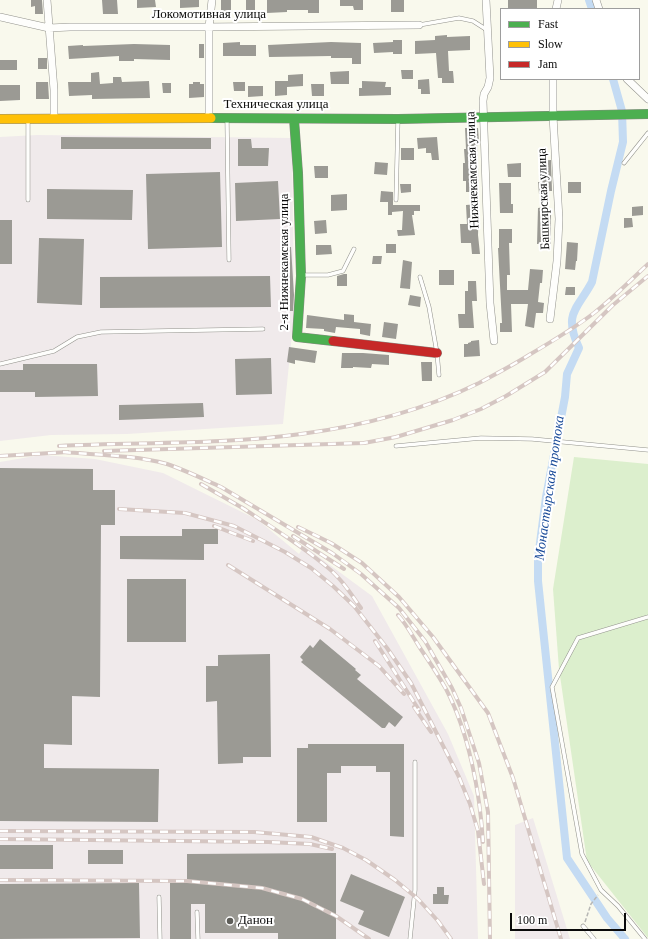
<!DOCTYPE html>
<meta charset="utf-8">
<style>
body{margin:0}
#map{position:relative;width:648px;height:939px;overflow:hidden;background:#f9f9ed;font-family:"Times New Roman",serif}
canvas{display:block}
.legend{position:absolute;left:500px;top:8px;width:140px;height:72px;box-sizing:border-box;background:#fff;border:1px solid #9d9d9d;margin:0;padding:5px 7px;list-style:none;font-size:12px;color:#0a0a0a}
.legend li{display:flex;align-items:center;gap:8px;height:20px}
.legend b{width:20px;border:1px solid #9d9d9d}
.scale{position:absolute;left:510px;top:913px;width:116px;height:18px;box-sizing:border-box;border:2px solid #0a0a0a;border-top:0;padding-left:5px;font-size:12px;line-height:14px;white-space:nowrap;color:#0a0a0a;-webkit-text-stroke:3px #fff;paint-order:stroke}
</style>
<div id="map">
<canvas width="648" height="939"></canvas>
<ul class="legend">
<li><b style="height:5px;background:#4caf50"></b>Fast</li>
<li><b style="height:5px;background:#ffc107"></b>Slow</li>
<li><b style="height:5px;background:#c62828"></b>Jam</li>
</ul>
<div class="scale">100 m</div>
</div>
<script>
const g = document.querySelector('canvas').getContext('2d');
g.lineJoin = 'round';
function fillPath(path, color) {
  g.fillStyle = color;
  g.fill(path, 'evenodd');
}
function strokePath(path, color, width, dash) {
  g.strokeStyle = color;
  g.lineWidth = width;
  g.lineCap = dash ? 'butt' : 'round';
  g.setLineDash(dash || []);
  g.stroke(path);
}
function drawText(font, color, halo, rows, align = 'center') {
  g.font = font + ' "Times New Roman",serif';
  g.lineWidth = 4;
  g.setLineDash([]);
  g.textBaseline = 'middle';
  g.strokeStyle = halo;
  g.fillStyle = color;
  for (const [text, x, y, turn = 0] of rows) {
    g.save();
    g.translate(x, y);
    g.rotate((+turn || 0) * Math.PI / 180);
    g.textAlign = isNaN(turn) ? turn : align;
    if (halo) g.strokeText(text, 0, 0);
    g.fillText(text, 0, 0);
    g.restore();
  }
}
const industrial = new Path2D(`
 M37,135L292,138L294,314L283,424L127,434L51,435L0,441V137Z
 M41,455L95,459L163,473L258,520L299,554L304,546L372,596L448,734L474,796L478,939H0V462Z
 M533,818L570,939H515V825Z`);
const green = new Path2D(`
 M574,457L648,464V938L587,861L559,669L553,589Z`);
const canal = new Path2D(`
 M589,0L592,9
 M613,79L622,111L623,142L611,191L592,282C577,310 563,313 579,348L567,374L565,397L546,497L538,558V581L567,858L607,918L625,939`);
const building = new Path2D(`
 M31,0H42L43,14H35V6L31,7Z
 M102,0H117L118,14H103Z
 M137,0H155L156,7L137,8Z
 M180,0H199V7L180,8Z
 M221,0H231V16H221Z
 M246,0H255V14H246Z
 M267,0H319V13H308V10H287V12L267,13Z
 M340,0H363V10H354L353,6H340Z
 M391,0H404V12H391Z
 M508,0H537V9H508Z
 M447,35V37L470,36V50L448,51L449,71H453L454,83H442V78H438L436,53L415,54V41L435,40V36Z
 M393,40H402V54H393V52L374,53L373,43L393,42Z
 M240,42V45H256V56H223V43Z
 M331,42L361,43V64H352V58H331V56L269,57L268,45Z
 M134,44L170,45V60L134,59V61H119V56L69,59L68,46L83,45V46Z
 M199,44H204V58H199Z
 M38,58H47V69H38Z
 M0,60H17V70H0Z
 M401,70H413V79H402Z
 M349,71V84H331L330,72Z
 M99,72L100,84L113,83V77H121L122,82L149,81L150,98L92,99V95L69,96L68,82H91V73Z
 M303,74V86L287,87V95L275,96V81H288V75Z
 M429,79L430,94H421V89H418V80Z
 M362,81L386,82L385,87H391V95L359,96V88H362Z
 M36,82H48L49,99H36Z
 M193,82H200V84H204V97L189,98V84H193Z
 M233,82H245V91H234Z
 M162,83H171V93H163Z
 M311,84H324V96H312Z
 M0,85H20V100L0,101Z
 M248,86H263V96L248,97Z
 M465,128H478L479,142H477L479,192H466V181H463V163H465L464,149H466Z
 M61,137L211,138V149H61Z
 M437,137L439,160H432L431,153H426V148L418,149L417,138Z
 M238,139H251L252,148H269L268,166H238Z
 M401,148H414V160H401Z
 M551,160L552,191H545V194H539L538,182H540L539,161Z
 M375,162L388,163L387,175L374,174Z
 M521,163V177H508L507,164Z
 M314,166H328V178H315Z
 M220,172L222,247L148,249L146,174Z
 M278,181L280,219L236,221L235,183Z
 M568,182H581V193H568Z
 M499,183H511V204H513V213H500Z
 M400,184H411V192L401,193Z
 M47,189L133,190L132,220L47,219Z
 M381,191L393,192V205H420V211H414V215H412L415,235L398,236L397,230H402L403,211L392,212V215H388V202H380Z
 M347,194V210L331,211V195Z
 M479,204L478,235L480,254H472L471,243H461L460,224H467L466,205Z
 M643,206V215L632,216V207Z
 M545,207V210H551V244H537L538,208Z
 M624,218H632L633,227L624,228Z
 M0,220H12V264H0Z
 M326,220L327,233L315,234L314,221Z
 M499,229H512V243H509L510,275H507V290H528L530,269L543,270L542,283H540L538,302L544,303L543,313H536L534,328L525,326L528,304H511L512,332H500V323H502L498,248H499Z
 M39,238L84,239L82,305L37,303Z
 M567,242L578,243L577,261H576L575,270L565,269Z
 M386,244H396V253H386Z
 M316,245H331L332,254L316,255Z
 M281,247H291L294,295L293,311H284V289L283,290Z
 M373,256H382L381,264H372Z
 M403,260L412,262L410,289L400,288Z
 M439,270H454V285H439Z
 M344,274H347V286H337V276Z
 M270,276L271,307L100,308V277Z
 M468,281H476L477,301H472L474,328H459L458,314H465V291H468Z
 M566,287H575V295H565Z
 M410,295L421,297L420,307L408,305Z
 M344,314L354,315V322L371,324L370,336L360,334V329L336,327L335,333L324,331V329L306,328L307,315L344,320Z
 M384,322L398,324L396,339L382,337Z
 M479,340L480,356L464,357V344H468V343L471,342V341Z
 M289,347L317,351L315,363L295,360V364L287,362Z
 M342,353H363L389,355V365L372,364L371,368L353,367V368H341Z
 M271,358L272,394L236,395L235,359Z
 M421,362H432V381H422Z
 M23,364H97L98,396L35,397V392H0V370H23Z
 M203,403L204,417L119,420V405Z
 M0,468L93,469V490H115V525H101L100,697L72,696V745L44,744V768L159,769L158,822L0,821Z
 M182,529H218V544H204V560L120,559V536H182Z
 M127,579H186V642H127Z
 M320,639L356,669L355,670L361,675L357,679L403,717L395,727L389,722L385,728H382L301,662L303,660L300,657L310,645L313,648Z
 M270,654L271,757H243V763L218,764L217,701L206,702V666H218V655Z
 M308,744H404V837L390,836V772H376V766H341V773H327V822H297V748H308Z
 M0,845H53V869H0Z
 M88,850H123V864H88Z
 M336,853V939H278V933H205V904H191V939H170V883H187V854Z
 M351,874L405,897L389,937L358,924L364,911L340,901Z
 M139,883L140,938L0,939V884Z
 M437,887H444V895H449L448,904H433V894H437Z`);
const path = new Path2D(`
 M585,922L591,904L598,895`);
const lane = new Path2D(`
 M419,25L459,18L473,21L487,30
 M227,120L229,260
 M624,163L648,133
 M28,200V119
 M396,200L398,119
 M301,275H328L343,271L354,249
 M420,277L429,307L437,353L439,375
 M0,364L54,351L77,337L101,332L263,329
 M396,446L481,438L532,439L648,450
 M159,897L160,939
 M197,912L198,939
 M583,926L594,939
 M410,939L415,890V762
 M645,939L618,906L601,890L582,854L552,687L578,638L648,617`);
const street = new Path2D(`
 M47,0L54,90V119
 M486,0L490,78L488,87L484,94L483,101L490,303L494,341
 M596,0L599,9
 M556,9L558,0
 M0,17L49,28L70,27H202L419,25
 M627,79L648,99
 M209,118V27L212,0
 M550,319L557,261L559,219L553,116V79`);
const fast = new Path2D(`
 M211,118L398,119L648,114
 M294,119L298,173L301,276L297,337L333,341`);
const slow = new Path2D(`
 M0,119L211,118`);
const jam = new Path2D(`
 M333,341L437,353`);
const rail = new Path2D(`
 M59,446C140,442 221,445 301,434C362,426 424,410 479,383C496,374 513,365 529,355C551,342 573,329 594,313C613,298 630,281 648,264
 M104,451L364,443L396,437L453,420L481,409L506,396L545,372L613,305L648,276
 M63,452C97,455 134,455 167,464C185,470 203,479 221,487L332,553L361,574L399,608L425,641L452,688L461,708L479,763L488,812L490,939
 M0,456L68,452
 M201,484L246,510
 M241,507C270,526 301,545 327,567C341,578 351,594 361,608
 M119,509L185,513L234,526L285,552L311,568L333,586L354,606L387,648L411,683L459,777L470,804L478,831L484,884
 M214,526L253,541
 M298,527L331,543L362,563L399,597L433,637L488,713L513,778L561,939
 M293,536L344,569
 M228,565L330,629L379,666L404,694
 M398,615C407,625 413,637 420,648C429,661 438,675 446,689C469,733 480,793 483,842
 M375,641L419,710
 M414,707L431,732
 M0,831L254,832L311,837L343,848L366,860L395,880L418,899L438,921L451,939
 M0,839L268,842L310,844L332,849
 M0,880L187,881L262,888L302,899L336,916L369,939`);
const markers = [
 [230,921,4,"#5e5e59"]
];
const streetNames = [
 ["Локомотивная улица",209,15],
 ["Техническая улица",276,105],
 ["Нижнекамская улица",473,170,-92],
 ["Башкирская улица",544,199,-92],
 ["2-я Нижнекамская улица",285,262,-90]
];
const poiNames = [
 ["Данон",238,921]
];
const waterNames = [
 ["Монастырская протока",550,488,-82]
];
fillPath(industrial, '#f0eaeb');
fillPath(green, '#dcefcd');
strokePath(canal, '#c4dbf3', 8);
fillPath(building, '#9b9a94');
strokePath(lane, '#92928c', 4.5);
strokePath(street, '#92928c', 8);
strokePath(fast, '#888883', 10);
strokePath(slow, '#888883', 10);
strokePath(jam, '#888883', 10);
strokePath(path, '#b7b7b5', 1.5, [4, 2]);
strokePath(lane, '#fefefc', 3.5);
strokePath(street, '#fefefc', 7);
strokePath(fast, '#4caf50', 9);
strokePath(slow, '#ffc107', 9);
strokePath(jam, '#c62828', 9);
strokePath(rail, '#d5c6c2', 4);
strokePath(rail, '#fff', 2.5, [8]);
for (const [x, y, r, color] of markers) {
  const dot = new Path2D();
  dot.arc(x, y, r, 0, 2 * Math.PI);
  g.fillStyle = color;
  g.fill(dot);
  strokePath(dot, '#fff', 1.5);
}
drawText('13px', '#0a0a0a', '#fff', streetNames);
drawText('13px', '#0a0a0a', '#fff', poiNames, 'left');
drawText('italic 14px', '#174998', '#fff', waterNames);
</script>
